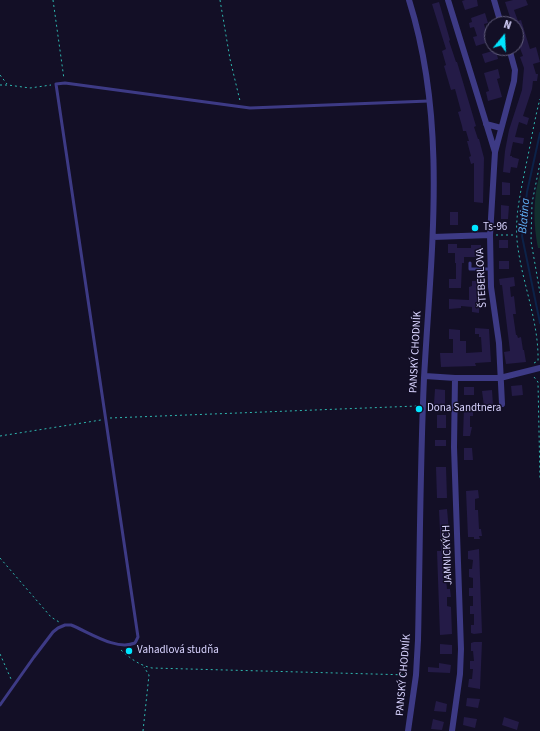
<!DOCTYPE html>
<meta charset="utf-8">
<style>
body{margin:0}
#map{position:relative;width:540px;height:731px;overflow:hidden;background:#130f26;font-family:"Source Sans 3",sans-serif}
canvas{display:block}
.north{position:absolute;left:484px;top:16px;width:40px;height:40px;box-sizing:border-box;background:#130f26;border:1px solid #625e7d;border-radius:50%;rotate:18deg;font-size:11px;font-weight:700;line-height:16px;text-align:center;color:#d9d4ff}
.north::after{content:'';display:block;margin:auto;width:14px;height:18px;background:#00e5ff;clip-path:polygon(50% 0,100% 100%,50% 72%,0 100%)}
</style>
<div id="map">
<canvas width="540" height="731"></canvas>
<div class="north">N</div>
</div>
<script>
const g = document.querySelector('canvas').getContext('2d');
g.lineJoin = 'round';
function fillPath(path, color) {
  g.fillStyle = color;
  g.fill(path, 'evenodd');
}
function strokePath(path, color, width, dash) {
  g.strokeStyle = color;
  g.lineWidth = width;
  g.lineCap = dash ? 'butt' : 'round';
  g.setLineDash(dash || []);
  g.stroke(path);
}
function drawText(font, color, halo, rows, align = 'center') {
  g.font = font + ' "Source Sans 3",sans-serif';
  g.lineWidth = 3;
  g.setLineDash([]);
  g.textBaseline = 'middle';
  g.strokeStyle = halo;
  g.fillStyle = color;
  for (const [text, x, y, turn = 0] of rows) {
    g.save();
    g.translate(x, y);
    g.rotate((+turn || 0) * Math.PI / 180);
    g.textAlign = isNaN(turn) ? turn : align;
    if (halo) g.strokeText(text, 0, 0);
    g.fillText(text, 0, 0);
    g.restore();
  }
}
const green = new Path2D(`
 M540,174V248H538C533,225 533,196 540,174Z`);
const stream = new Path2D(`
 M540,133L527,192L522,236L540,323`);
const building = new Path2D(`
 M465,0H477L478,6L465,10L462,1Z
 M513,0H526L528,5L514,10L518,21L521,20L530,49L536,47L540,62L533,64L536,74H538L537,81H533L532,89L523,116L529,118L527,125L519,122L515,137L524,138L523,144L513,142L510,156H512V157L519,159L517,168L511,167L510,173L503,172L505,151L509,130L522,90L524,68L520,57L523,56L516,38V24H513L512,19L511,20L505,2Z
 M439,2L450,40L449,41L456,62H457L473,116L476,126L474,127L478,139H479L484,158L483,203L474,202V163L471,164L469,157L471,156L467,141H469L466,131H463L462,126L458,112L461,111L455,89L451,90L444,66L446,65L442,51L446,49L432,4Z
 M485,13L488,23L484,24L489,42L476,46L473,37L477,36L474,27L470,28L469,23L472,22L471,18Z
 M496,50L498,59L485,63L482,54Z
 M498,69L500,78L497,79L502,97L488,101L486,92L489,91L484,73Z
 M502,182L510,183V195H502Z
 M501,205L509,206L508,219H501Z
 M450,212H458V225H450Z
 M499,240H508V248H499Z
 M448,244H457V248H471V245H481V257H464V263H462L461,288H449V279H456V263H455V253H448Z
 M499,261H509V269H499Z
 M514,277L515,286L510,287L511,297L514,296L516,314H513L516,335H517L518,338L521,337L523,350H524L526,362L506,364L504,352L510,351L502,285H500L499,279Z
 M472,281H480L479,313L472,312V307L461,306V308L449,309V299L469,300V287L472,286Z
 M475,328L489,329L491,362L475,363L476,366L441,367L440,353H453V339H449V329L460,330V341H466V353L482,352L481,337H479V334H475Z
 M522,385L523,395L512,396L511,386Z
 M464,387H474V395H464Z
 M435,389L445,390V405L434,404Z
 M492,390L493,405L484,406L482,391Z
 M464,408H473V416H470V427H472L470,436H463Z
 M437,415H446V428H437Z
 M435,440H446V446H435Z
 M464,448H472L473,460H464Z
 M436,467H446L447,498H437Z
 M478,490L479,498L475,499V510H478L479,529H481L482,536H479L480,539H474V537H468L466,491Z
 M447,509L450,542H448L449,560H445L446,565V570H450V578L446,579L447,589H450L451,597H447V606L451,607L452,634L440,635L437,551H441L439,510Z
 M479,549L482,633L474,634L471,633V625H474V614H470V606H473V596H469V588H473V578L469,577V569H472L473,560L468,559V551Z
 M474,642H482L480,689L468,687L469,679H472L473,669H470V661H474L473,651H471V643Z
 M440,644L452,645V654H440Z
 M439,663L451,665L450,673L428,672V667L439,668Z
 M467,698L480,699L478,708L466,706Z
 M436,701L447,704L446,712L434,711Z
 M464,717L477,719L475,728L463,725Z
 M504,717L519,722L517,730L502,725Z
 M433,719L444,722L442,730L431,729Z`);
const path = new Path2D(`
 M53,0L64,79
 M220,0L230,59L240,101
 M0,75L7,84
 M0,85H8L30,88L51,85
 M540,163L532,203L531,241L540,293
 M496,235H516
 M534,363L538,361C539,320 521,281 517,240C515,215 521,190 526,165C531,143 534,121 540,99
 M534,377L538,382L540,480
 M110,418L417,406
 M0,436L101,420
 M0,558L51,617L59,622
 M121,650C131,659 139,665 152,668L410,675
 M0,654L11,679
 M143,731L149,675L144,667`);
const lane = new Path2D(`
 M470,263V269H491
 M0,705L34,657L53,632L58,628L65,625H71C89,632 116,651 135,643L138,637L56,84L65,83L250,108L429,101`);
const street = new Path2D(`
 M448,0L495,152
 M494,0L501,24
 M486,124L501,128
 M433,237L490,235
 M425,376L455,378H500L540,368
 M502,404L499,343L491,287L490,235L495,152L514,81L515,70L509,48
 M408,731L416,675L418,640C420,553 420,465 424,378C431,252 448,123 409,0
 M452,731L460,674L461,649L454,447L455,378`);
const markers = [
 [475,228,4,"#00e5ff"],
 [419,409,4,"#00e5ff"],
 [129,651,4,"#00e5ff"]
];
const poiNames = [
 ["Ts-96",483,228],
 ["Dona Sandtnera",427,409],
 ["Vahadlová studňa",137,651]
];
const streetNames = [
 ["ŠTEBERLOVA",482,278,-93],
 ["PANSKÝ CHODNÍK",416,352,-87],
 ["JAMNICKÝCH",448,555,-92],
 ["PANSKÝ CHODNÍK",404,675,-85]
];
const waterNames = [
 ["Blatina",525,216,-85]
];
fillPath(green, '#12302f');
strokePath(stream, '#0c2248', 2);
fillPath(building, '#241b47');
strokePath(path, '#2fb8b0', 1, [2, 3]);
strokePath(lane, '#3d3a85', 3);
strokePath(street, '#3d3a85', 6);
for (const [x, y, r, color] of markers) {
  const dot = new Path2D();
  dot.arc(x, y, r, 0, 2 * Math.PI);
  g.fillStyle = color;
  g.fill(dot);
  strokePath(dot, '#130f26', 1.5);
}
drawText('11px', '#d9d4ff', '#130f26', poiNames, 'left');
drawText('11px', '#d9d4ff', '#130f26', streetNames);
drawText('italic 12px', '#62b6ff', '#130f26', waterNames);
</script>
